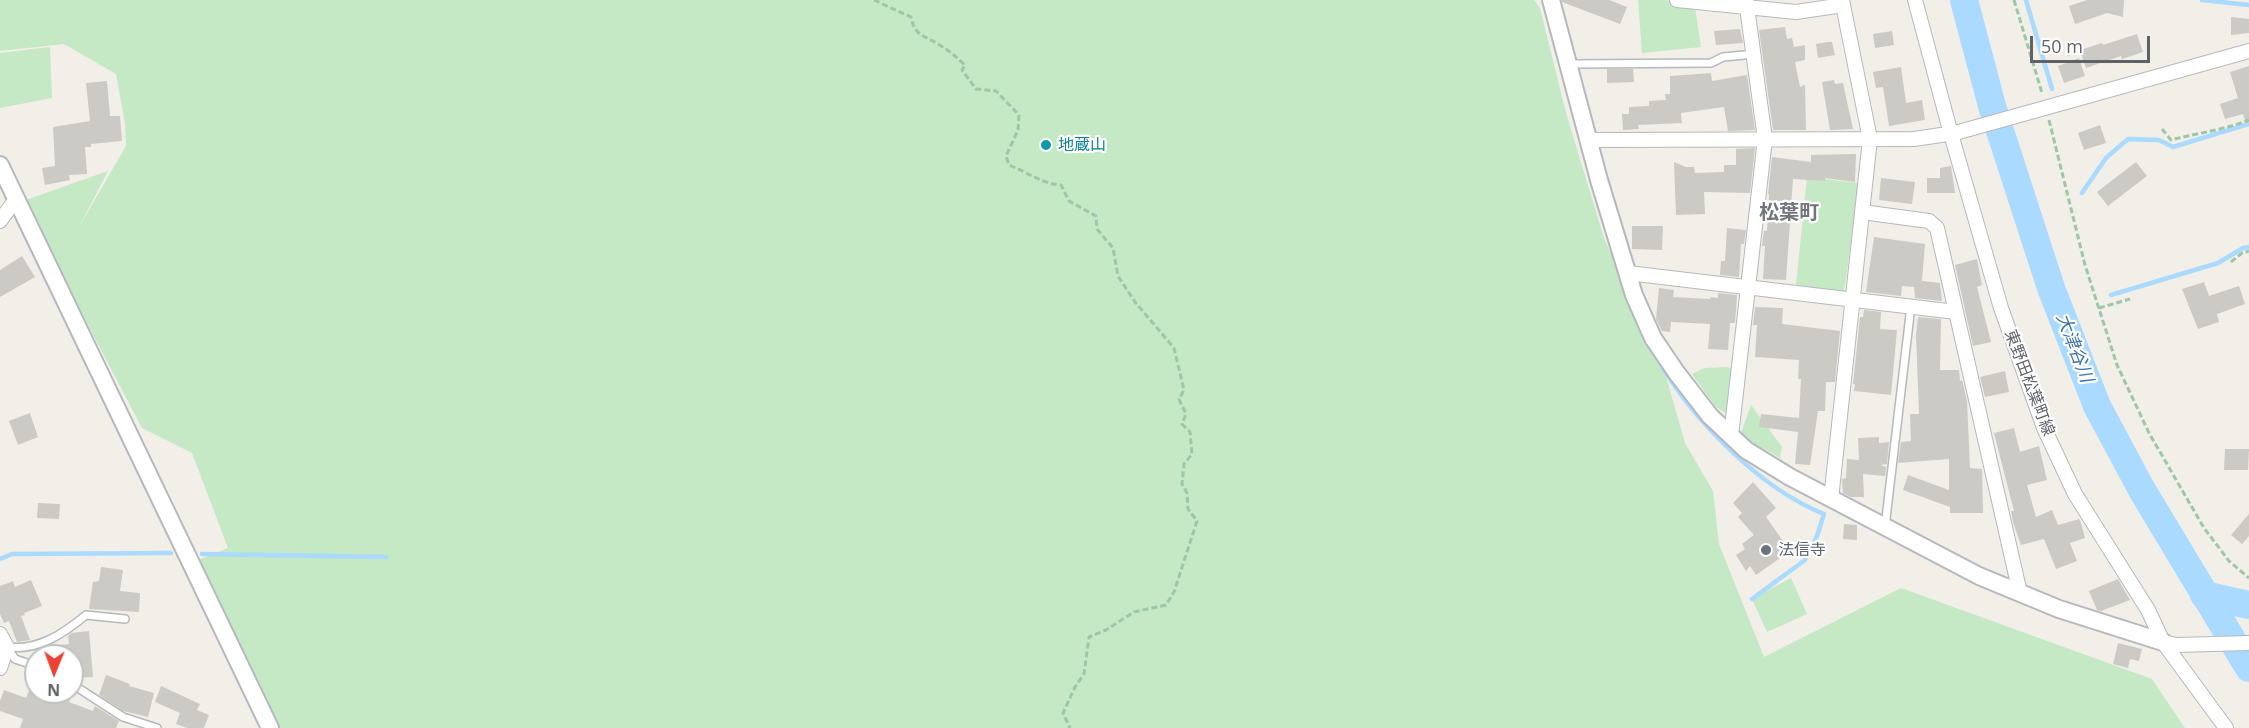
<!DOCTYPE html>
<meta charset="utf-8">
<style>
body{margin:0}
#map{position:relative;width:2249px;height:728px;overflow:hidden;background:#f1efe8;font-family:"Open Sans",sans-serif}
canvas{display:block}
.north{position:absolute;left:24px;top:644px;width:60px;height:60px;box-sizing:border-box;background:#fff;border:2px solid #bfc1c3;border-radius:50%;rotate:181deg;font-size:16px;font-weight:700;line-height:24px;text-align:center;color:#5f6368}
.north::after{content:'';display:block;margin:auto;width:21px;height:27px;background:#ea4335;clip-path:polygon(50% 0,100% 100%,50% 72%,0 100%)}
.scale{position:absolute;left:2030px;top:36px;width:120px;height:27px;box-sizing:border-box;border:3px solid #5f6368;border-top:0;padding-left:8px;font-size:18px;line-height:21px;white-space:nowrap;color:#5f6368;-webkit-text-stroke:4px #fff;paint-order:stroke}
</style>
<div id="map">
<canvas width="2249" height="728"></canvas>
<div class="north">N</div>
<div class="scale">50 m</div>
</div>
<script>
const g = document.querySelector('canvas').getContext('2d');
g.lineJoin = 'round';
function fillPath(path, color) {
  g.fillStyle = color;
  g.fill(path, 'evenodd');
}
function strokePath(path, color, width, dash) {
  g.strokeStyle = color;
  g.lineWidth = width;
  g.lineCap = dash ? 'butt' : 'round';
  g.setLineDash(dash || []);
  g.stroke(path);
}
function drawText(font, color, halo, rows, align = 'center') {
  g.font = font + ' "Open Sans","Noto Sans JP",sans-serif';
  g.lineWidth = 4.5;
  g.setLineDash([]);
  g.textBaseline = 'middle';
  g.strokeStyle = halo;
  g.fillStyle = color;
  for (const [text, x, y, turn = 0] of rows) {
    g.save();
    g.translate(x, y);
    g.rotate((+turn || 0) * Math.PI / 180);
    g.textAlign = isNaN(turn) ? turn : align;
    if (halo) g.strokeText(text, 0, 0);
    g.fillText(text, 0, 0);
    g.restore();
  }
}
const green = new Path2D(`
 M0,0H1534L1540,8L1566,113L1604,238L1665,373L1685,443L1713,491L1719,544L1764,657L1901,588L2152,679L2185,728H276L196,561L228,548L192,453L142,428L23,201L108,171L79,227L126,146L125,123L116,74L64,44L0,51Z
 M1638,0H1665L1695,7L1701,47L1642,53Z
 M50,47L52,98L0,108V53Z
 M1807,177L1859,183L1844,292L1796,285Z
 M1725,367L1735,368L1729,416L1715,406L1692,374L1704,368Z
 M1751,405L1782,447L1780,458L1765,449L1755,446L1741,433Z
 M1791,578L1807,614L1767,632L1752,599Z`);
const stream = new Path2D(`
 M2026,0L2052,89
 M2202,0L2249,5
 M2082,193L2106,158L2128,139L2159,140L2173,147L2249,124
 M2111,295L2218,263L2243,248L2249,247
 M1657,358C1691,418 1759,488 1824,514L1817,536L1805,560L1752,599
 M202,554L386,557
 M0,559L12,554L171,553`);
const river = new Path2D(`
 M1964,0L1992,106L2051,288L2097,406L2142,490L2249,668
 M2204,595L2249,605`);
const building = new Path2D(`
 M1562,0H1609L1627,7L1620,24L1562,2Z
 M2087,0H2124L2123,17L2107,13L2075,24L2069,6Z
 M2231,17L2249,19V33L2231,35Z
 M1785,27L1787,39L1792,38L1794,47L1805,45V60L1795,62L1800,87L1805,85L1806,130H1773L1759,30Z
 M1740,29L1743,43L1716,45L1714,31Z
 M1892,31L1894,45L1875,48L1873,34Z
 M2137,34L2143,52L2122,59L2121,56L2086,68L2080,50L2102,43L2103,45Z
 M1828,42H1832L1835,55L1818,58L1816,44Z
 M2079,58L2085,76L2064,83L2058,66Z
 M2249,66V122L2246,123L2243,114L2225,119L2220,104L2238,98L2230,72Z
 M1901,67L1906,103L1922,100L1925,120L1889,126L1883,87L1876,88L1873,72Z
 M1607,69H1633L1634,82L1607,83Z
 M1711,73L1712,81L1747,75L1755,130L1728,131L1724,107L1681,113L1682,123L1638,125L1639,129L1623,130L1622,114H1629V107L1649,106V101L1666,100L1665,94H1670V76Z
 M1834,80L1835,84L1843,83L1853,129L1830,130L1822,82Z
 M107,81L110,116H120L122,141L91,144V147H85L87,174L69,175L70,180L45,185L42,168L55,166L53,127L90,121L86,83Z
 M2100,125L2106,143L2084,150L2078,133Z
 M1755,148L1750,193L1704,192L1705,214L1676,215L1674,162L1686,167H1694L1695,173L1724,172V165H1736V149Z
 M1856,154L1855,182L1825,178V181L1793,179L1786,280L1763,279L1765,246H1762L1764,231H1767L1769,194H1768L1772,157L1811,162V155Z
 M2136,162L2147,176L2108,206L2097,192Z
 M1951,166L1955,193H1927V178H1940V168Z
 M1881,178L1915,182L1912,204L1879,200Z
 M1632,226H1663L1662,250L1632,249Z
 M1727,228L1746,230L1744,244H1741L1739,277L1720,275L1721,261H1725Z
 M1874,237L1925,244L1922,281L1940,283L1942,301L1915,298L1914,287L1902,286L1901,296L1866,292Z
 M22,256L35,277L0,297V270Z
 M1977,259L1982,285L1977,287L1991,342L1973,346L1955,265Z
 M2204,282L2209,296L2239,286L2245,304L2217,314L2219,322L2198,329L2182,289Z
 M1659,288L1674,290L1673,297L1710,299L1711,297L1718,298V293L1737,295L1735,323H1730L1728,350L1708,349L1710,324L1671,322L1670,332L1662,331L1656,319Z
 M1755,307L1783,308L1782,324L1840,331L1835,382H1826L1825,411H1818L1810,465L1795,464L1798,432L1759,427L1761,414L1799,418L1801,379H1798L1799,360L1755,357L1757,325H1753Z
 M1864,310L1881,312L1880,329L1897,330L1891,395L1854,391L1855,384H1853L1860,317H1863Z
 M1918,317L1941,319L1940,370H1959L1960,381L1962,380L1967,401L1970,468L1982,469L1983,513H1950V507L1903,490L1908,475L1949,490V459L1898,463L1901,442L1911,441L1910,414H1919L1916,334Z
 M2005,371L2009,392L1985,397L1980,377Z
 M30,413L38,437L18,445L9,421Z
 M2014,428L2020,452L2039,446L2047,480L2027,485L2036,517L2052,510L2058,525L2079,519L2081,523L2085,538L2070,543L2077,561L2056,569L2044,539L2021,545L2013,522L2011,511H2014L1994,433Z
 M1879,437V443L1889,442L1887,464L1880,465L1886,467L1885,476L1863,474L1864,497H1851L1843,493L1842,479L1846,478L1847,459L1859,460L1858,438Z
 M2225,449H2249L2248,470H2224Z
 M1753,482L1776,508L1766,517L1790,551L1756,575L1750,566L1746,571L1736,555L1745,549L1742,544L1754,535L1738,517L1742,513L1733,503Z
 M38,503L60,504L59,519L37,518Z
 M2249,514V536L2242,544L2231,535Z
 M1844,524L1857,525V540L1843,539Z
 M101,567L123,570L120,591L140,593L139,612L89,609L93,582L99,581Z
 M2118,579L2130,600L2101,611L2097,610L2089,591Z
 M31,580L42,606L24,613L25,615L21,616L30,640L17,642L9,621L4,623L0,614V586L13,581L15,587Z
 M89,631L93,677L73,678L72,656H40V649L48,646L69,644L68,636L71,633Z
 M2118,643L2142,649L2139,661L2130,659L2128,668L2113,664Z
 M106,675L130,684L129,686L154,693L148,717L123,711L99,695Z
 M161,686L200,704L197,710L209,715L204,728H187L176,724L180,713L155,702Z
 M30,688L36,690V692H52L70,699L69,702L93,711L95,706L119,721L116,728H20L23,719L0,711V701L4,690L26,698Z`);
const path = new Path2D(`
 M874,0L911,17C915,38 926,35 941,46C950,51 957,58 965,65L962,70L976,89L996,91L1019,115L1018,130L1006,156L1009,165C1027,172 1042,184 1061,185L1069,201L1096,216L1097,229L1113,248L1118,276L1135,302L1174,348L1184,390L1179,399L1186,414L1182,424L1190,432L1192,454L1184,464L1182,484L1187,493L1188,509L1197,521L1174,592L1166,605L1134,612L1106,630L1089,637L1084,674L1075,687L1063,713L1070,728
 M2014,0L2042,93
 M2049,120L2085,265L2117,365L2149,433L2204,528L2229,561L2249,578
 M2162,129L2171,140C2197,133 2224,130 2249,120
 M2231,262L2242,253L2249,251
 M2099,308L2130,299`);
const service = new Path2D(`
 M1570,64L1711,63L1723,57L1755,54
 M1885,527L1911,306
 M7,647C38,651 63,634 86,615L125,619
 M7,647L15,659L36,666
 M72,684L123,717L157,728`);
const minor = new Path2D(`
 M1677,0L1796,12L1843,5
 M1915,0L1951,134L2001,308L2044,428L2075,494L2148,610L2163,642L2226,728
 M1590,140L1914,139L1955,133L2249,51
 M1862,212L1929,221L1937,228L2020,593
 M0,221L16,199
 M1628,273L1956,312
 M1731,436L1765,139L1746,0
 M1831,499L1870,139L1842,0
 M0,634L7,647L0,668
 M2163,642L2176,645L2249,643`);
const tertiary = new Path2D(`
 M1551,0L1599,180L1634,295L1653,338L1676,372L1710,416L1746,450L1790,477L1979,576L2059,609L2163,642
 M0,165L270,728`);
const markers = [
 [1046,145,6,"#0f9aa8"],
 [1766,550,6,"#6b7280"]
];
const cultureNames = [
 ["地蔵山",1058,145]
];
const streetNames = [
 ["東野田松葉町線",2029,383,69]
];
const worshipNames = [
 ["法信寺",1778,550]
];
const waterNames = [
 ["大津谷川",2074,348,69]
];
const quarterNames = [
 ["松葉町",1789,213]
];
fillPath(green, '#c5e8c5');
strokePath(stream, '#aadaff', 4.5);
strokePath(river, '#aadaff', 28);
fillPath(building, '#cccac5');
strokePath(service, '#b5b8bc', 10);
strokePath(minor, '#b5b8bc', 16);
strokePath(tertiary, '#b5b8bc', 20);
strokePath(path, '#9cc7a9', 3, [6, 3]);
strokePath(service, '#fff', 7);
strokePath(minor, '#fff', 14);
strokePath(tertiary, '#fff', 16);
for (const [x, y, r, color] of markers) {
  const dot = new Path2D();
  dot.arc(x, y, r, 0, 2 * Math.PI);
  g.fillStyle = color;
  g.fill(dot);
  strokePath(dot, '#fff', 2);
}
drawText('16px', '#0d838f', '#fff', cultureNames, 'left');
drawText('16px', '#5f6368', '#fff', streetNames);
drawText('16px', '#5b616d', '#fff', worshipNames, 'left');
drawText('italic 18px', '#4174aa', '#fff', waterNames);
drawText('bold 20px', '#70757a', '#fff', quarterNames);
</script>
